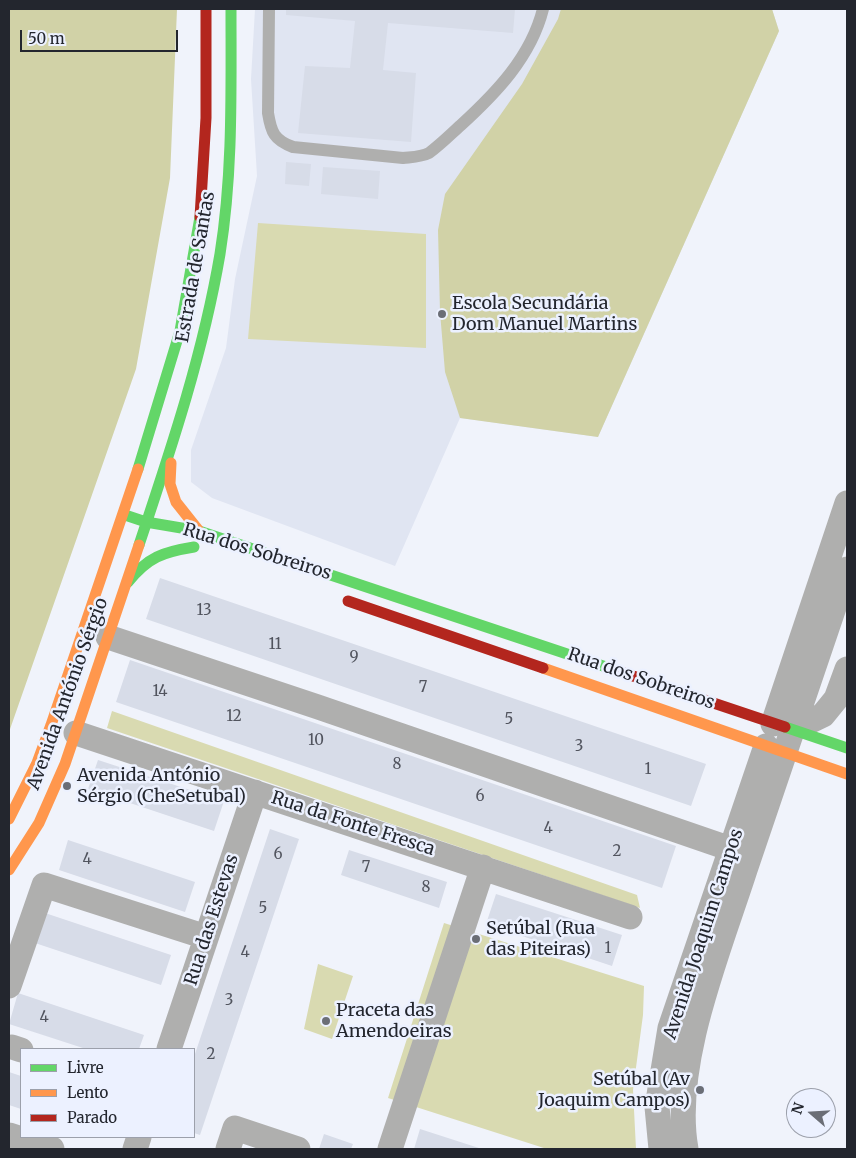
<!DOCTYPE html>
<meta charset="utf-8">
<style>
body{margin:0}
#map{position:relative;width:856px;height:1158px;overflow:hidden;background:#f0f3fb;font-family:Merriweather,serif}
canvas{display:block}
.frame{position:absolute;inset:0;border:10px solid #23262e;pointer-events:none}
.legend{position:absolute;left:20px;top:1048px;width:175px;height:90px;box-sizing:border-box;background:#ecf1ff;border:1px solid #9ca0ab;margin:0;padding:6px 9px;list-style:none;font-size:15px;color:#23262e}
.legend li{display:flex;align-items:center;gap:10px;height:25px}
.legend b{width:25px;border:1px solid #9ca0ab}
.north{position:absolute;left:786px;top:1088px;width:50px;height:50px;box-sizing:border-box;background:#ecf1ff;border:1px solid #9ca0ab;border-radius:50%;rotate:289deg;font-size:14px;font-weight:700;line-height:20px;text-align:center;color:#23262e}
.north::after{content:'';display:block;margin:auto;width:18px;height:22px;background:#6b6e76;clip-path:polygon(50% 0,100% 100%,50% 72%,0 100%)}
.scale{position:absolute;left:20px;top:30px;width:158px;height:22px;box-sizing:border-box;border:2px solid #23262e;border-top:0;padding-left:6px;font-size:15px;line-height:18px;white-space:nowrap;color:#23262e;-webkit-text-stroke:4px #ecf1ff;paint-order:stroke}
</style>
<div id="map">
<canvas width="856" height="1158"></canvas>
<div class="frame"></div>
<ul class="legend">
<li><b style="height:6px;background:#63d668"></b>Livre</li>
<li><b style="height:6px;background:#ff974d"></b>Lento</li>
<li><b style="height:6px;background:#b3261e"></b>Parado</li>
</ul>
<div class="north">N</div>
<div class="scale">50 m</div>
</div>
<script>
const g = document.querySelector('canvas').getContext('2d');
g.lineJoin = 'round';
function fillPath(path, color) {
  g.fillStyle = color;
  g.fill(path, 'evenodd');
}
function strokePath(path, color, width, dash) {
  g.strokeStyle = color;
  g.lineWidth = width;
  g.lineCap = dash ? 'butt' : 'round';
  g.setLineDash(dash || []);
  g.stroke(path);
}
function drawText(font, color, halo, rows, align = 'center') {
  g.font = font + ' Merriweather,serif';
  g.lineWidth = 5;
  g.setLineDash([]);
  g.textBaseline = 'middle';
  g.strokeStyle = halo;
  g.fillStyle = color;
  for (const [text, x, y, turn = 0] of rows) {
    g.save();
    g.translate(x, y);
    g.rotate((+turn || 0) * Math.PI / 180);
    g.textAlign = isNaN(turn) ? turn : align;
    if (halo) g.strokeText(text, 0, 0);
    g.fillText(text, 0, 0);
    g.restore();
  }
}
const built = new Path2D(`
 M255,9H772L779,31L598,437L460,418L395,566L212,498L191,482V450L226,348L235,279L257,176L251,79Z`);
const green = new Path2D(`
 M258,223L426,234V348L248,339Z
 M112,711L637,895L640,908L107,728Z
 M444,923L644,986L643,1015L633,1090L636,1149H547L388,1098Z
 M318,964L353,976L332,1039L304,1029Z`);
const forest = new Path2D(`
 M9,9H177L170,178L136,369L9,732Z
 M561,9H772L779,31L598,437L460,418L445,372L440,312L438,230L445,194L522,84L558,19Z`);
const building = new Path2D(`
 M286,9H515L513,33L388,23L383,70L416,73L411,142L298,133L305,66L350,68L355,21L286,15Z
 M286,162L311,164L309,186L285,184Z
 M323,167L380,171L378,199L321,194Z
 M160,578L706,764L691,806L146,619Z
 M130,660L676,846L662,888L116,702Z
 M98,760L224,801L214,831L88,789Z
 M270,829L299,839L200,1135L194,1133V1057Z
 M68,840L195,882L185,912L59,870Z
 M349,850L447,882L439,908L341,875Z
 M496,894L622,935L612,966L486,924Z
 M45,913L171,955L161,985L35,943Z
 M18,993L144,1035L139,1049H86L9,1024Z
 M9,1072L21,1076V1109L9,1105Z
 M420,1129L482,1149H414Z
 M324,1134L353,1144L351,1149H319Z`);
const lane = new Path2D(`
 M269,9L268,113C271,132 274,140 293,147L403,158C411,157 421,157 429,153C440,145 451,134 461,125C496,93 531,57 543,9`);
const street = new Path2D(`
 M108,637L318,707L731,849
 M773,724L847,503
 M792,730L823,715L836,699L847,669
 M76,733L630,917
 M9,986L44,885L206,937
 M12,1047L21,1050
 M169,1049L255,792
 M9,1135L52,1149
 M135,1149L139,1137
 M228,1149L235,1128L298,1149
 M390,1149L483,867
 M661,1149L657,1107L670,1028L766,746
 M686,1149C671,1065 719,951 745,870C779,769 813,669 847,569`);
const fast = new Path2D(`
 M138,469L180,331L200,217
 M128,516L146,522L199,531L621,672
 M139,545C171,449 203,354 220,254C233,173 231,91 231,9
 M128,582C148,557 163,552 194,547
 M785,727L847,748`);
const slow = new Path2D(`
 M171,463L170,484L176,502L199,531
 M543,668L847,774
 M9,819L37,763L51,725L138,469
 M9,870L39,823L65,764L139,545`);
const jam = new Path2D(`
 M200,217L206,118V9
 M348,601L543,668
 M621,672L785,727`);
const markers = [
 [442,314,5,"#6b6e76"],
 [67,786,5,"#6b6e76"],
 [476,939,5,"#6b6e76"],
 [326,1021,5,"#6b6e76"],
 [700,1090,5,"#6b6e76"]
];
const numberNames = [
 ["13",204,611],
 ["11",275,645],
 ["9",354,658],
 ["7",423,688],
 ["14",160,692],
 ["12",234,717],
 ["5",509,720],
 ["10",316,741],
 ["3",579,747],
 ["8",397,765],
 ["1",648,770],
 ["6",480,797],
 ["4",548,829],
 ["2",617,852],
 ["6",278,855],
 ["4",87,860],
 ["7",366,868],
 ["8",426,888],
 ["5",263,909],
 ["1",608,949],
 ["4",245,953],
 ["3",229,1001],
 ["4",44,1018],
 ["2",211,1055]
];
const streetNames = [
 ["Estrada de Santas",196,267,-80],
 ["Rua dos Sobreiros",257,552,17],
 ["Rua dos Sobreiros",641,679,19],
 ["Avenida António Sérgio",68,694,-70],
 ["Rua da Fonte Fresca",353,824,18],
 ["Rua das Estevas",212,920,-72],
 ["Avenida Joaquim Campos",704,934,-72]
];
const poiNames = [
 ["Escola Secundária",452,304],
 ["Dom Manuel Martins",452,325],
 ["Avenida António",77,776],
 ["Sérgio (CheSetubal)",77,797],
 ["Setúbal (Rua",486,929],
 ["das Piteiras)",486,950],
 ["Praceta das",336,1011],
 ["Amendoeiras",336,1032],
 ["Setúbal (Av",690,1080,"right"],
 ["Joaquim Campos)",690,1101,"right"]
];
fillPath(built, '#e0e5f2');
fillPath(green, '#d9dab1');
fillPath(forest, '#d1d2a7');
fillPath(building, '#d7dce8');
strokePath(lane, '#afafae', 12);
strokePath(street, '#afafae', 25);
strokePath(fast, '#63d668', 11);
strokePath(slow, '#ff974d', 11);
strokePath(jam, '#b3261e', 11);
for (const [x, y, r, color] of markers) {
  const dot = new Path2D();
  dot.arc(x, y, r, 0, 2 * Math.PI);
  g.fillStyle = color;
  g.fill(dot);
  strokePath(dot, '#ecf1ff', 2);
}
drawText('15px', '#51545e', null, numberNames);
drawText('18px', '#23262e', '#ecf1ff', streetNames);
drawText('18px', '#23262e', '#ecf1ff', poiNames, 'left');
</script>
